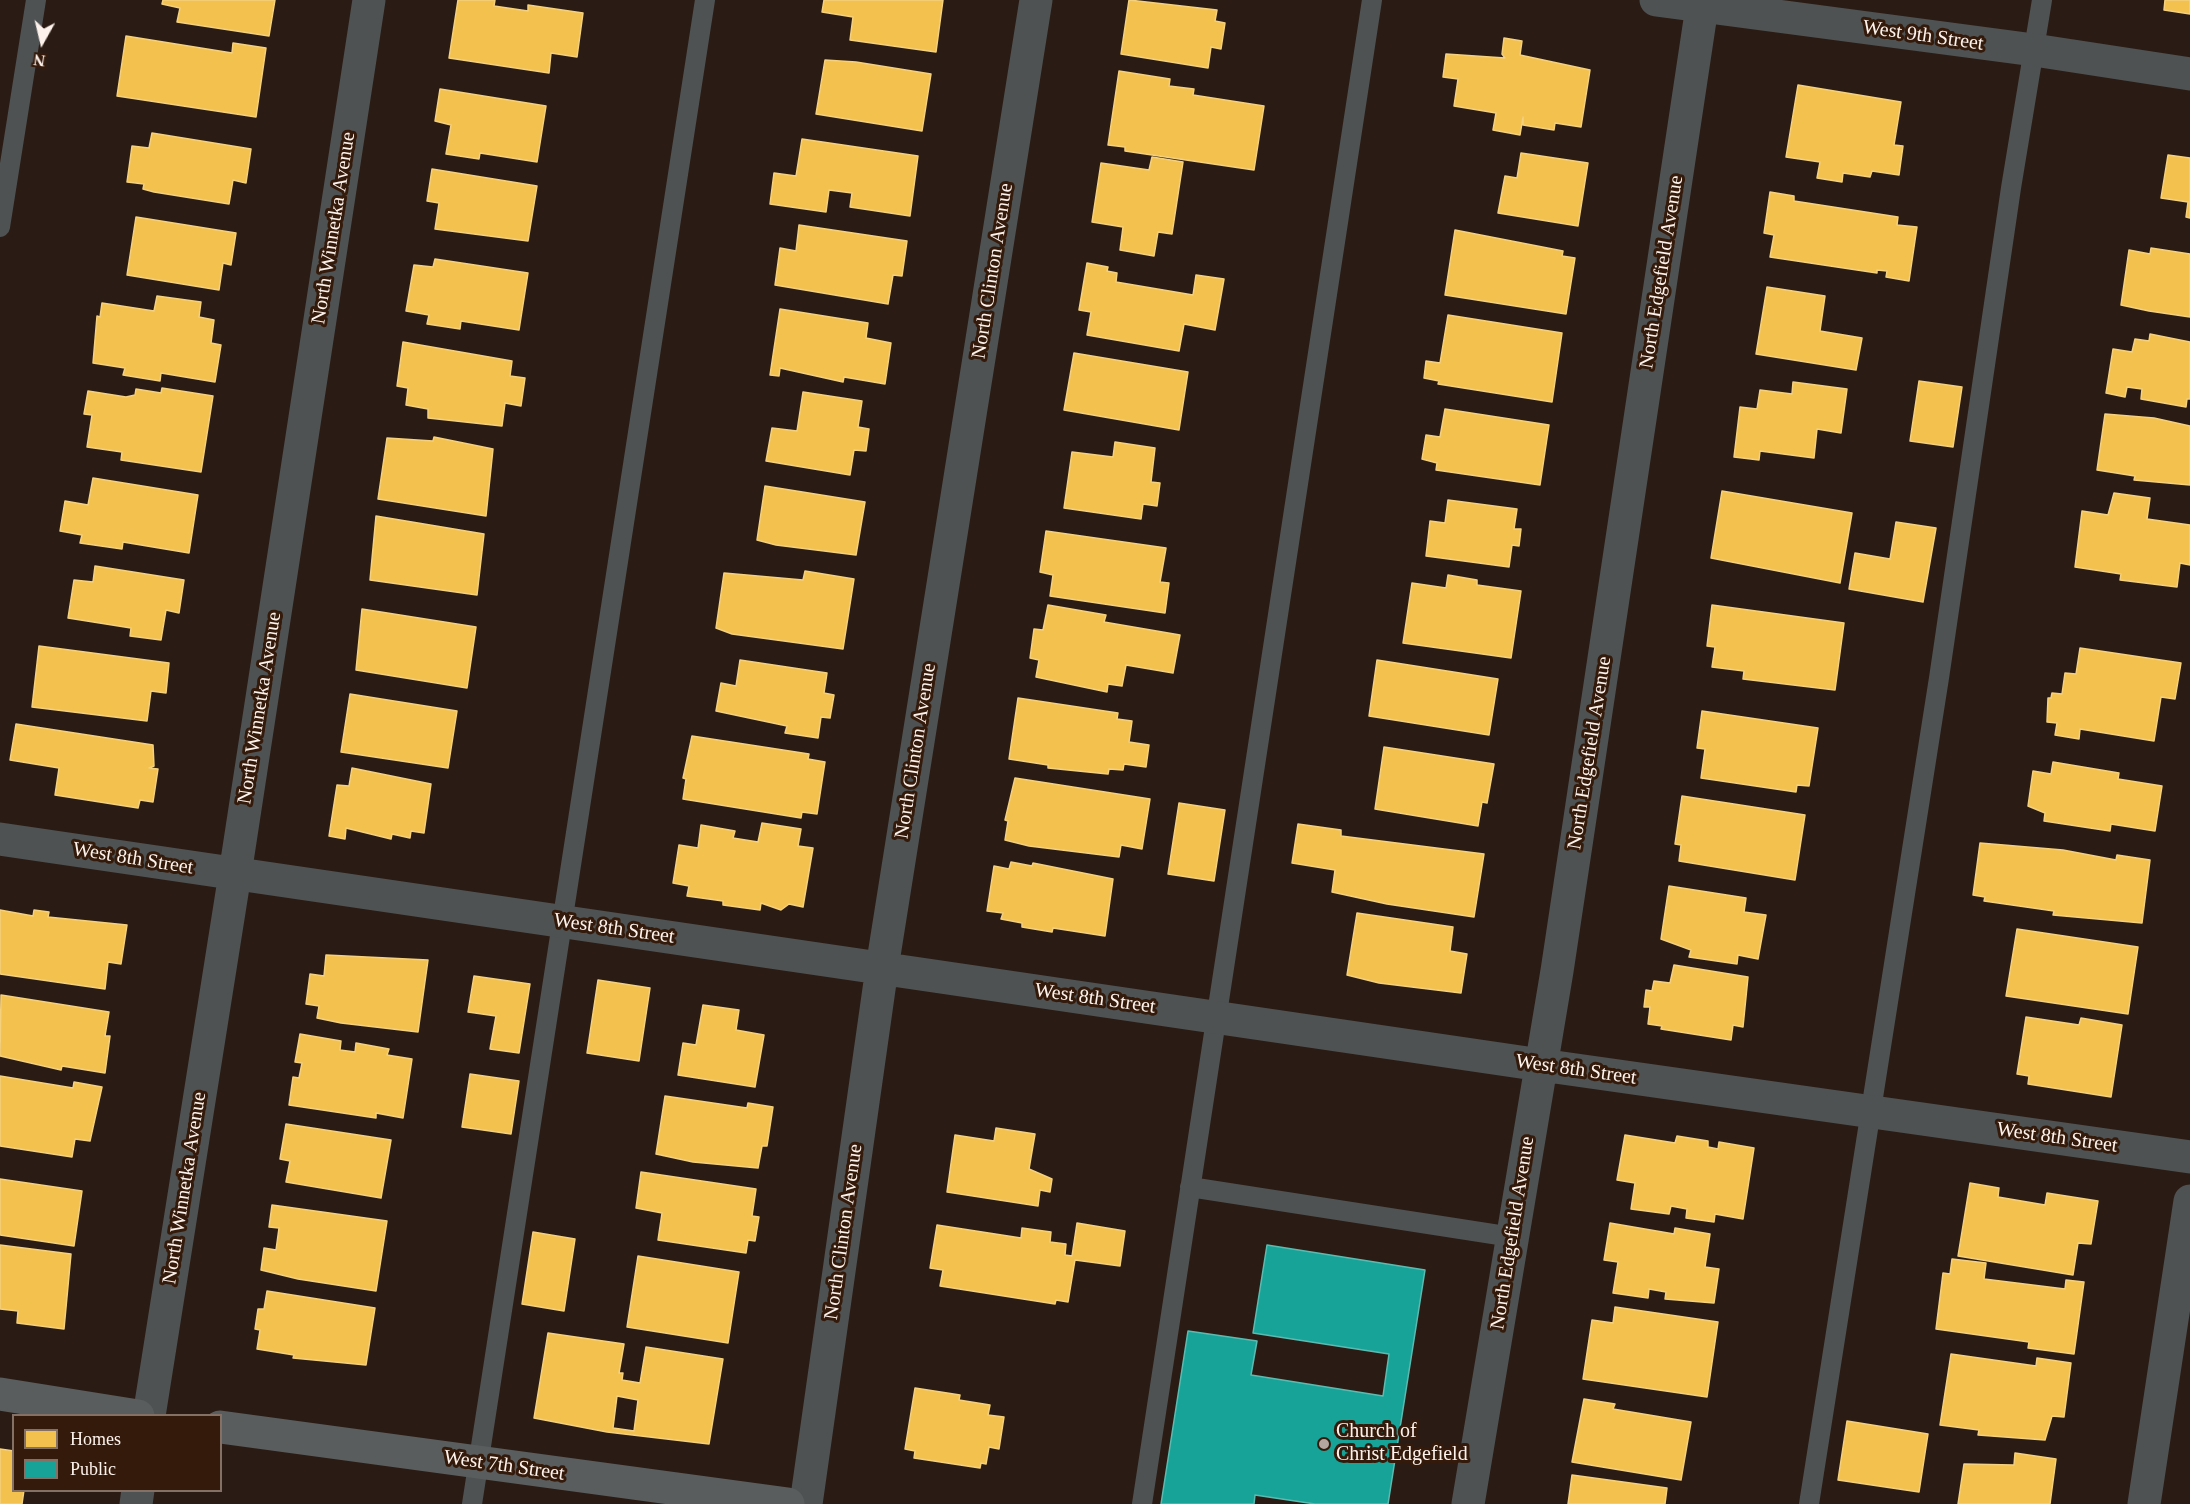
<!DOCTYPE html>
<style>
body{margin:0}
#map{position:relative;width:2190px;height:1504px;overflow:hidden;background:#2a1c14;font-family:Georgia,serif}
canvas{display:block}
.legend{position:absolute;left:12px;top:1414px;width:210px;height:78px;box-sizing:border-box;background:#341a0a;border:2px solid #847064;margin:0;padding:8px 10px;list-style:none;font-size:18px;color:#fdf2ec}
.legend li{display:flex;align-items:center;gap:12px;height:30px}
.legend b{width:30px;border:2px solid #847064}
.north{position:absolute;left:12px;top:12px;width:60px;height:60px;-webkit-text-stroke:4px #341a0a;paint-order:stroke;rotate:188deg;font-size:16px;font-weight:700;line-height:24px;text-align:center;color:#fdf2ec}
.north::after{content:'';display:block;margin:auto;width:21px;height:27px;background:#fdf2ec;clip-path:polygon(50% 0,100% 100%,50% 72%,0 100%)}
</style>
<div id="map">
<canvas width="2190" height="1504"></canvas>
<ul class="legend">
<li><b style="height:16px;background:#f2c14e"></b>Homes</li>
<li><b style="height:16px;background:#17a398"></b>Public</li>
</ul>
<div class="north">N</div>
</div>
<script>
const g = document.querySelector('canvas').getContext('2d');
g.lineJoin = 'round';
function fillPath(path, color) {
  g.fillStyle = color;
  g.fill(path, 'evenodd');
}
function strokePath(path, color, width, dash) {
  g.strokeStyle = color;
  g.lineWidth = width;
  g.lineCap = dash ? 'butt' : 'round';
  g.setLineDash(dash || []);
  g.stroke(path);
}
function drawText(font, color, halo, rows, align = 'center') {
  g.font = font + ' Georgia,serif';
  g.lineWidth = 6;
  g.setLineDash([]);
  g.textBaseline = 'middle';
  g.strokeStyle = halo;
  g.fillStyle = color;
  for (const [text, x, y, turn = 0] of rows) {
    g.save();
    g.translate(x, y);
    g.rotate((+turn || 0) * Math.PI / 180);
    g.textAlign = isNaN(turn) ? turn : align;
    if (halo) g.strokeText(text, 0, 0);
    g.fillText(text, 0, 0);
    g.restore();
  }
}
const homes = new Path2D(`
 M163,0H275L269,36L177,22L180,8L162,4Z
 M458,0H495L494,6L528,11V5L583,13L577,57L551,53L549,73L449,58Z
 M824,0H943L936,52L850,40L853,17L822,12Z
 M1129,0L1217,10L1215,21L1225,23L1221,49L1211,47L1208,68L1121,54Z
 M2165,0H2190V14L2164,10Z
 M126,36L232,53L233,43L266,48L256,117L117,96Z
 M1504,38L1522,41L1520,55L1590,70L1581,127L1555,123L1554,130L1523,125V117L1520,135L1493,130L1496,113L1454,106L1458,79L1443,77L1446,54L1505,58L1502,54Z
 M825,60L856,62L931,74L922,131L816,114Z
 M1119,71L1170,79L1169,86L1194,89L1193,95L1264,106L1254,170L1125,151V147L1108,145Z
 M1798,85L1901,102L1894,145L1903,146L1899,175L1872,171L1870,177L1843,173L1842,182L1817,178L1820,162L1786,157Z
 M440,89L546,106L537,162L480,153L479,159L446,154L451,125L435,121Z
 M152,133L251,149L246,183L233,180L229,204L154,192L143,189L144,184L127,182L132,146L149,148Z
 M802,139L918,156L910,216L850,207L852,193L829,190L826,212L770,204L774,173L796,176Z
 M1521,153L1588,163L1578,226L1498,213L1505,176L1517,178Z
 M2168,155L2190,158V218L2186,217L2188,202L2161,198Z
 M1152,157L1183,162L1172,234L1158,232L1154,256L1120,250L1123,227L1092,222L1101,163L1149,170Z
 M432,169L537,186L528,241L435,229L439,203L427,201Z
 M1770,192L1794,196V201L1898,217L1897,225L1917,227L1909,281L1886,277L1887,271L1877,270V273L1770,257L1774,235L1764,233Z
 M136,217L236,233L231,265L223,263L219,290L127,275Z
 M799,225L907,241L902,276L893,275L888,304L775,285L780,248L796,251Z
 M1455,230L1563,251L1562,256L1575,258L1566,314L1445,295Z
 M2151,248L2190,254V317L2149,311L2121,305L2129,250L2150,254Z
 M435,259L528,273L519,330L461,321L460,329L427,324L429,315L406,311L414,265L433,267Z
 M1087,263L1108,267L1107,271L1117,273L1116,282L1193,295L1196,275L1224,279L1215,330L1184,324L1179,351L1087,335L1091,312L1079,310Z
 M1767,287L1825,296L1820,331L1862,338L1856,370L1756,354Z
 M157,296L201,302L199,317L214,320L211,343L221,345L215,382L161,373L160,381L123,375L125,368L93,363L97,316L100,317L102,303L154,311Z
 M780,309L868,323L866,338L891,343L885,384L844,377L843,382L780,368L779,376L770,375Z
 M1448,315L1562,333L1552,402L1438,384L1439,381L1424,378L1426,361L1440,363Z
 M2150,334L2190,342V399H2187L2186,407L2141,399L2142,389L2127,387L2125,397L2106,393L2113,349L2132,352L2135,339L2149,341Z
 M403,342L512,361L510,376L525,378L521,406L505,403L502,426L428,418V409L406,405L408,388L397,386Z
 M1074,353L1188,372L1179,430L1064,410Z
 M1919,381L1962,387L1953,447L1910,441Z
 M1793,382L1847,389L1841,433L1817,429L1814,458L1760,451L1759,460L1734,457L1740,407L1757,409L1760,390L1792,394Z
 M162,388L213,396L201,472L121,460L122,452L87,447L92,415L84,414L88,391L126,397L135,395L136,389L161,393Z
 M803,392L862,401L858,427L869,429L866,451L854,450L850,475L766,461L772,428L797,431Z
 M1445,409L1549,425L1540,485L1436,470L1437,463L1422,459L1426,435L1440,437Z
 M2105,414L2154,418L2190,426V485L2134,480L2135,476L2097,470Z
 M434,437L493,449L486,516L378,499L387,438L433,441Z
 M1115,442L1155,448L1151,482L1160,483L1157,506L1143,504L1141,519L1064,508L1072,452L1113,457Z
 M93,478L198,495L189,553L123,542L122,549L80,543L82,535L60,531L65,501L88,505Z
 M765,486L865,502L856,555L776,545L757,540Z
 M1722,491L1852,513L1840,583L1711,558Z
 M2114,493L2150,498L2147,519L2190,525V565L2180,563L2177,587L2120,580L2121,574L2075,567L2082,511L2108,515Z
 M1448,500L1517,509L1514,529H1521L1519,546L1512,545L1509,567L1426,556L1430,521L1445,523Z
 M376,516L484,534L477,595L370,580Z
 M1896,522L1936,528L1923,602L1849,589L1855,553L1890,559Z
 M1046,531L1166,548L1160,582L1169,583L1165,613L1050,596L1053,575L1040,572Z
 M95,566L184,580L179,613L166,610L161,640L130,636L131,628L68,618L74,580L93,582Z
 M805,571L854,579L843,649L732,634L716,628L724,573L803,580Z
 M1448,575L1477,580V585L1521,591L1511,658L1403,643L1412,583L1446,588Z
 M1048,605L1106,615L1104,622L1180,635L1173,673L1126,665L1122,686L1108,684L1107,692L1036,677L1039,660L1030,658L1034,629L1043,630Z
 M1712,605L1844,623L1835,690L1743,679L1744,671L1712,667L1715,647L1707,646Z
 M362,609L476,627L467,688L356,670Z
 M39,646L169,663L166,693L151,691L147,721L32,707Z
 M2080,648L2181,663L2175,699L2161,697L2154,741L2080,729L2079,739L2055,735L2057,723L2047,722L2048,698H2051L2052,693L2062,694L2065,673L2076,674Z
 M740,660L827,673L824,693L834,695L830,718L821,717L818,738L785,733L787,726L716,711L721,683L736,686Z
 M1377,660L1498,679L1489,735L1369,716Z
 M350,694L457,711L448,768L341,752Z
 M1018,698L1118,713L1117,719L1132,721L1129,742L1149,745L1146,767L1124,764L1123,770L1109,769L1108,774L1048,768V765L1009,759Z
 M1702,711L1818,728L1809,786L1797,785L1796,792L1701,778L1705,749L1697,748Z
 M16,724L153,745L154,766L149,768L158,769L153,802L140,800L138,808L55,795L59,768L10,760Z
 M692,736L809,754L808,759L825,762L817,814L802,812L801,818L683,799L686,779L683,778Z
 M1384,747L1494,764L1487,803L1482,802L1478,826L1375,809Z
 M2053,762L2119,773L2118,779L2162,786L2155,831L2111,824L2110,831L2044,821L2045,813L2028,806L2033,771L2051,774Z
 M352,768L431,784L424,833L411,831L410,838L392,834L391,839L346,828L345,839L329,836L337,785L349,786Z
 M1015,778L1150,799L1142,849L1121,845L1119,857L1029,846L1005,840L1008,821L1005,820Z
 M1682,796L1805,815L1795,880L1679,861L1681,845L1675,844Z
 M1179,803L1225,810L1214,881L1168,874Z
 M762,823L801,829L798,846L813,848L803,907L789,904L781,910L761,903L760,910L723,905V901L687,896L689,886L673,883L679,845L698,848L701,825L735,831L733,838L758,842Z
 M1298,824L1341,830V836L1484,854L1474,917L1387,904L1332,892L1335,870L1292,863Z
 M1980,843L2063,850L2116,860L2117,855L2150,860L2142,923L2053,915L2054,911L1984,901L1985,897L1973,895Z
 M1011,862L1032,866L1033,863L1113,879L1105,936L1053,928L1052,932L1022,927V923L1001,919L1003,913L987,911L994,866L1009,869Z
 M1669,886L1746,898L1744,912L1766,915L1758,959L1738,955L1737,964L1689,957L1691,950L1661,939Z
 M0,910L33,916L34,910L49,912L48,917L127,925L121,964L108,962L105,989L0,974Z
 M1357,913L1453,927L1450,951L1467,954L1461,993L1379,983L1347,975Z
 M2017,929L2138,947L2128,1014L2006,996Z
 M326,955L428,960L418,1032L341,1023L317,1018L319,1006L306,1004L310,974L324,976Z
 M1674,965L1748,977L1743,1027L1733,1025L1731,1040L1661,1029L1662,1026L1648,1024L1650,1007H1644L1646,990L1652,991L1654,981L1670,983Z
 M474,976L530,984L519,1053L490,1049L496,1016L468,1012Z
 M598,980L650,988L639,1061L587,1053Z
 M1,995L109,1012L105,1036H110L105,1073L62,1066L61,1070L0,1056Z
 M703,1005L739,1010L736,1030L764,1035L755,1087L678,1075L683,1043L696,1045Z
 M2026,1017L2079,1025L2081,1018L2122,1025L2111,1097L2028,1084L2029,1076L2017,1074Z
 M300,1034L341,1041L340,1050L355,1052L356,1043L389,1049L387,1055L412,1059L403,1118L376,1113V1118L289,1105L293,1077L299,1078L302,1063L295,1062Z
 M470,1074L519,1081L511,1134L462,1127Z
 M0,1076L73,1088L74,1082L102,1087L90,1141L75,1139L72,1157L0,1146Z
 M665,1096L747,1108L748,1103L773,1107L767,1146H762L758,1168L693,1162L656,1154Z
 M286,1124L391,1140L381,1198L286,1182L290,1161L280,1159Z
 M996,1128L1035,1134L1029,1169L1052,1179L1050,1192L1040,1190L1038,1206L947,1192L955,1135L994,1141Z
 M1625,1135L1675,1143L1677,1136L1708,1141V1147L1718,1149L1719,1142L1754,1148L1743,1219L1715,1214L1714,1222L1686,1218L1687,1209L1671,1206L1669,1214L1631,1209L1635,1183L1617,1180Z
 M641,1172L756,1189L752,1216L759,1217L755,1241L748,1240L746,1253L658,1240L662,1213L636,1208Z
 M0,1179L82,1191L74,1246L0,1235Z
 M1970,1183L1999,1188L1998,1197L2045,1205L2047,1193L2098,1201L2091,1244L2078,1243L2073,1275L1958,1256Z
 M272,1205L387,1221L376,1291L298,1279L261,1270L264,1248L276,1250L279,1228L269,1227Z
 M1077,1223L1125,1231L1120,1266L1075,1260L1068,1302L1056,1300L1055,1304L940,1286L943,1270L930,1268L937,1225L1021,1238L1022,1228L1051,1232L1050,1242L1066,1244L1065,1255L1072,1256Z
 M1610,1223L1674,1234L1675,1228L1710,1234L1705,1267L1719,1269L1714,1303L1665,1299L1666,1292L1649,1289L1648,1298L1613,1293L1618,1262L1604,1260Z
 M533,1232L575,1239L564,1311L522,1304Z
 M0,1245L71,1254L64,1329L17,1323L18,1311L0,1309Z
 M638,1256L739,1272L728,1343L627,1327Z
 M1952,1259L1986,1263L1984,1279L2065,1289L2066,1280L2084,1282L2074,1354L2028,1348L2029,1342L1936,1329L1943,1273L1950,1274Z
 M267,1291L375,1308L366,1365L293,1358L294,1355L257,1349L260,1330L255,1329L258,1309H264Z
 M1615,1307L1718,1322L1707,1397L1583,1379L1592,1320L1613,1323Z
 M548,1333L624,1344L619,1373H623L622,1380L640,1383L646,1347L723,1359L709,1444L607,1432L534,1418ZM617,1396L638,1400L634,1431L613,1428Z
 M1951,1354L2036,1366L2037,1358L2071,1363L2064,1417L2052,1416L2045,1440L1978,1435L1979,1430L1940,1425Z
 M915,1388L960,1395L959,1400L990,1405L988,1415L1004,1417L999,1449L989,1447L986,1464L981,1463L980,1468L914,1458L915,1451L905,1449Z
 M1584,1399L1615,1404L1613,1409L1691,1422L1681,1480L1572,1462Z
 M1847,1421L1928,1434L1919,1492L1838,1480Z
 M0,1449L14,1451V1490H24L22,1504H0Z
 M2015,1453L2056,1459L2050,1504H1958L1964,1464L2014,1465Z
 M1572,1475L1667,1488L1665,1504H1568Z`);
const public = new Path2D(`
 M1267,1245L1425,1270L1388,1504H1315L1255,1495L1254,1504H1161L1188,1331L1257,1341L1251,1375L1383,1396L1389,1354L1253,1333Z`);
const lane = new Path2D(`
 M0,227L36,0
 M1190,1187L1512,1237
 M472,1504L705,0
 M1142,1504L1372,0
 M1809,1504L1939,678L2011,188L2042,0`);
const street = new Path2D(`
 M1656,0L2034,50L2190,74
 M0,839L1541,1065L2190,1157
 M149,1416L235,874L369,0
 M136,1504L138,1490
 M806,1504L882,968L1036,0
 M1468,1504L1557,971L1703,0
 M2144,1504L2190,1201`);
const secondary = new Path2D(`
 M0,1394L138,1416
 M220,1427L788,1504`);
const markers = [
 [1324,1444,6,"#b3a7a0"]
];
const streetNames = [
 ["West 9th Street",1923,36,8],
 ["North Winnetka Avenue",334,228,-81],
 ["North Clinton Avenue",993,271,-81],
 ["North Edgefield Avenue",1662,272,-81],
 ["North Winnetka Avenue",260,708,-81],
 ["North Clinton Avenue",916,751,-81],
 ["North Edgefield Avenue",1590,753,-81],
 ["West 8th Street",133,859,9],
 ["West 8th Street",614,929,8],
 ["West 8th Street",1095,999,8],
 ["West 8th Street",1576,1070,8],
 ["West 8th Street",2057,1138,8],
 ["North Winnetka Avenue",185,1188,-81],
 ["North Clinton Avenue",844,1232,-82],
 ["North Edgefield Avenue",1513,1233,-81],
 ["West 7th Street",504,1466,8]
];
const poiNames = [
 ["Church of",1336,1432],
 ["Christ Edgefield",1336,1455]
];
fillPath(homes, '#f2c14e');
strokePath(homes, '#f5d07d', 1.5);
fillPath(public, '#17a398');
strokePath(public, '#5cbbb1', 1.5);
strokePath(lane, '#4f5253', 20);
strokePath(street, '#4f5253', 33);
strokePath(secondary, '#5a5d5e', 33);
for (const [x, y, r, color] of markers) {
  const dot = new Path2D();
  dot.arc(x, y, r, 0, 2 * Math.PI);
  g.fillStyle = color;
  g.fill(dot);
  strokePath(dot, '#341a0a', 2);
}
drawText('20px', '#fdf2ec', '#341a0a', streetNames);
drawText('20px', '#fdf2ec', '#341a0a', poiNames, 'left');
</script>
